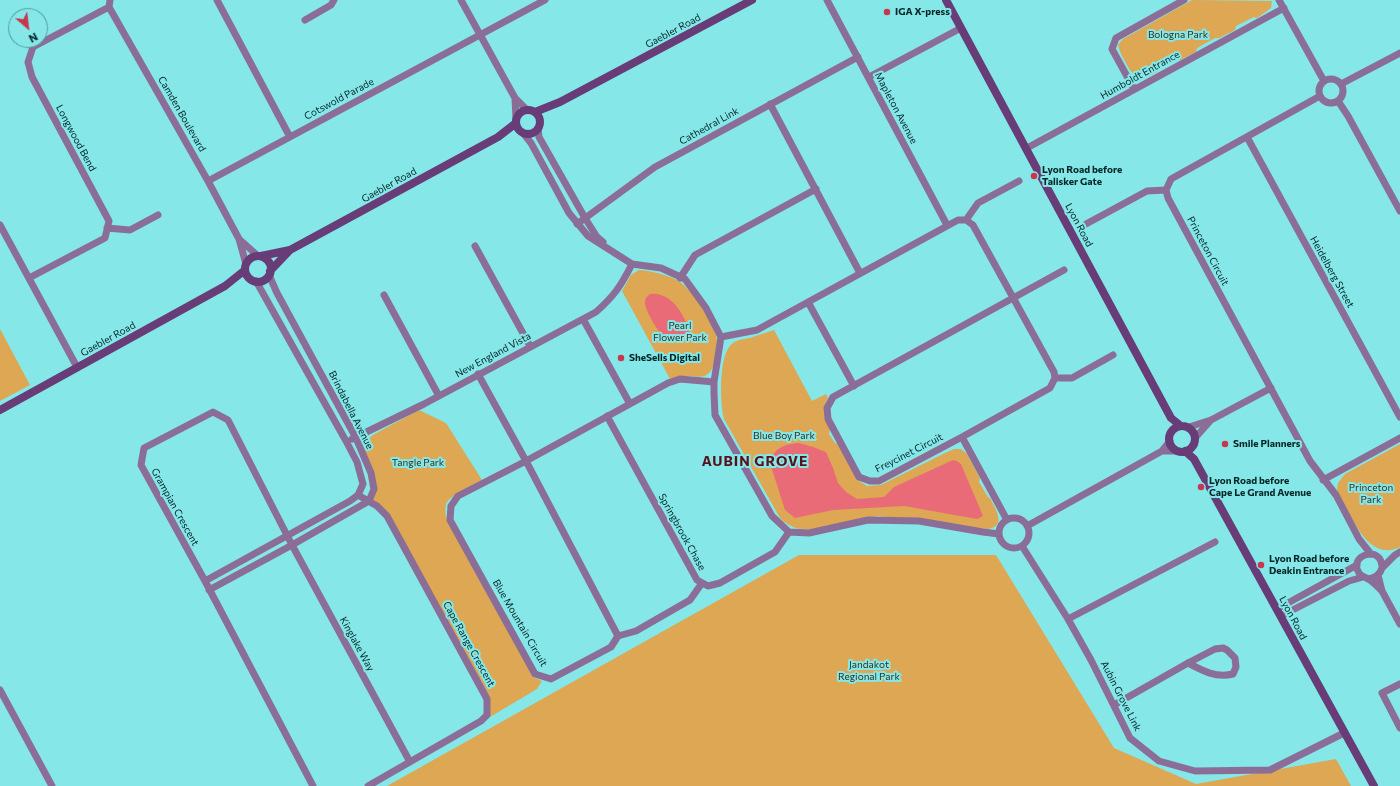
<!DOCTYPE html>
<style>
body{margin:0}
#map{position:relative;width:1400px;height:786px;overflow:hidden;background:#85e7e8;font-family:Commissioner,sans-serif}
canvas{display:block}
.north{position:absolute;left:8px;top:8px;width:40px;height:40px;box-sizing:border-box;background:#85e7e8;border:1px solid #51999a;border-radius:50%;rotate:152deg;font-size:11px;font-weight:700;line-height:16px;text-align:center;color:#042526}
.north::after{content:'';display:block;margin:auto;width:14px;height:18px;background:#c7374d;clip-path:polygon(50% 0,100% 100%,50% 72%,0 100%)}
</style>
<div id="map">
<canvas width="1400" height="786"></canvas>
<div class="north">N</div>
</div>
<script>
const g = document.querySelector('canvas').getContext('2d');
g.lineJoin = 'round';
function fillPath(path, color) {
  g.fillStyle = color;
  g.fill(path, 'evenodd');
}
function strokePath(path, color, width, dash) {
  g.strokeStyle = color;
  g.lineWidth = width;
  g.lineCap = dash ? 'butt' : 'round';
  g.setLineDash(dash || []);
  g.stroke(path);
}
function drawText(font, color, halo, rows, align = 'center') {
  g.font = font + ' Commissioner,sans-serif';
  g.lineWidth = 4;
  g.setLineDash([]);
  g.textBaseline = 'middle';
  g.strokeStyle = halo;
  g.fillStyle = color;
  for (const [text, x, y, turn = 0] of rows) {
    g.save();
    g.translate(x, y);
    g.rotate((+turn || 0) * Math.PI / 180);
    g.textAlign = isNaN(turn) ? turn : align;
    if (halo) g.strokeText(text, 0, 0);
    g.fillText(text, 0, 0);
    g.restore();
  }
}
const green = new Path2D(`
 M1192,0L1272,1L1271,8L1257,18L1254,17L1236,26L1235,30L1219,38H1215L1197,48L1196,52L1180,60L1177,58L1157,68V72C1142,81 1136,81 1127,65C1123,58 1120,53 1118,45L1123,39Z
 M639,270C652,271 669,275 680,282C692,290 711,318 715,332C718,339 717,346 715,353C714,360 714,369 709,373C703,379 696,376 689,376C683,376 676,378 670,379L622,291L631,275Z
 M0,329L30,385L0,401Z
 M774,330L812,401L826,394L828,398C821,411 824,417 830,429L829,434L835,443L839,444L859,481L867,486L881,485L945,453L954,449H961L967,454L980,478L979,482L988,497L990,498C996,510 1007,527 987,529L878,516L813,529C799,530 790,528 780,518L724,419C720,403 718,353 733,343C738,339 747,339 753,337C760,335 767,332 774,330Z
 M419,410L446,423L482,480C473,485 450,495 446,504C445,509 445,515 447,520L533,677L542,681L537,689L490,717L489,699L389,514L372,500L364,449L366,441L373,435Z
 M1400,444V547C1367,564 1349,511 1337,490L1338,483L1345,474Z
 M799,555H996L1114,748L1196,784L1336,759L1351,786H387Z`);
const water = new Path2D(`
 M650,294C668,292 679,307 686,322C688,325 690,330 689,333C687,336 684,337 681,338C676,340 668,341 664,337C658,332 644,309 645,302C645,298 647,297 650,294Z
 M799,443L813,447L826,452L833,468L838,483L846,492L857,499L884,497L894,487L953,460L957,461L961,464L983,516L977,519L904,506L833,510L795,518L785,510L770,463C773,448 785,444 799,443Z`);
const street = new Path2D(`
 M110,0L109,7L208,181L239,239L246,264
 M217,0L290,137
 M461,0L515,98L527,110
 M827,0L947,225
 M1279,0L1324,81
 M305,20L331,5L334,0
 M869,77L961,28
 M1319 91a12 12 0 1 1 24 0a12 12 0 1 1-24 0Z
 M1341,84L1400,53
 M1134,89L1112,49L1116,38L1184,0
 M1320,96L1171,179L1166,190L1168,198L1310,461L1336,495L1359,539L1371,554
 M515,98L516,119
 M1338,101L1348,116L1400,211
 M770,104L860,273
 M538,128L539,137L585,218L597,237L603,242
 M523,133L531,143L569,213L588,236L632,264L661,268L685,279L706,308L721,337L714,382V393L715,415L772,516L789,532
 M1247,137L1400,417
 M1027,148L1284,8
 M208,181L545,0
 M966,220L978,203L1019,181
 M577,224L655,167L858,57
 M1086,224L1147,191L1166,190
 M0,225L77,367
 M107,228L130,230L158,215
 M239,239L258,256
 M475,246L530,346
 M29,278L105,238L109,221L32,77L28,62L33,47L109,7
 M680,278L695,255L816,189
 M384,295L439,396
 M808,302L854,386
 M583,319L630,404
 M721,337L757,330L958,220H966L973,225L1054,372L1055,378L1050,388L962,437L879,481H870L859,477L828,419L827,408L833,397L1064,270
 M478,374L526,461L618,636L611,647L551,679L535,674L450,520L451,506L458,496L526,461L668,383L680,379L714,382
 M1055,378H1072L1113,355
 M607,416L697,580L708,586L720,583L775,552L789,532
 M1189,427L1211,420L1271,388
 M962,437L1007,520
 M1195,438L1211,420
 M352,439L424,404L596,312C614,296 621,286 632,264
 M1162,451H1177
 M1323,480L1400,438
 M358,495L377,506L387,516L487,699V715L481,721L368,786
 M999 533a15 15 0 1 1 30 0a15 15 0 1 1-30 0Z
 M1027,526L1162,451L1170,441
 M789,532L809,533L868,520L919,521L983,532L999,534
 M1022,546L1068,619L1091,660L1130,738L1159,761L1195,771L1270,770L1344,733
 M1382,568L1395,555L1400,552
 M1378,575L1382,591L1400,624
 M1368,579C1375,578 1380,575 1382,568C1382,543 1347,556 1359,573C1362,577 1366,577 1370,580C1374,583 1378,587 1382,591
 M205,581L350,501L358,495L363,484L357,462L346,441L256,281
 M209,590L292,545L369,501L374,489L371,473L356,438L277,293L269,275
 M1277,609L1357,565
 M1281,616L1349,581L1363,577
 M1068,619L1215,542
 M618,636L636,631L690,600L702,583
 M1400,684L1382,693L1400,728
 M0,690L52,786
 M1114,705L1188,663L1215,649L1223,648L1227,650L1235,658L1236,667L1233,674C1216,678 1203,671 1188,663
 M313,786L205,581L141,465L144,448L213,412L228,420L292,545L410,762`);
const secondary = new Path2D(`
 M946,0L1171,418L1181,426
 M516 122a12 12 0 1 1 24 0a12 12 0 1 1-24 0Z
 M535,112L560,102L752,0
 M261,256L290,250L498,137L516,123
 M245 269a13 13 0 1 1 26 0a13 13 0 1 1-26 0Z
 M270,271L290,250
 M0,410L225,286L245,270
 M1169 439a13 13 0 1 1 26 0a13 13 0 1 1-26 0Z
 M1185,451L1194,459L1374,786`);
const markers = [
 [887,12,4,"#c7374d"],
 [1034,176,4,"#c7374d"],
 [621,358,4,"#c7374d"],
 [1225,444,4,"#c7374d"],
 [1201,487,4,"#c7374d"],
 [1261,565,4,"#c7374d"]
];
const poiNames = [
 ["IGA X-press",895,12],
 ["Lyon Road before",1042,170],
 ["Talisker Gate",1042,182],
 ["SheSells Digital",629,358],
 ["Smile Planners",1233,444],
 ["Lyon Road before",1209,481],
 ["Cape Le Grand Avenue",1209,493],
 ["Lyon Road before",1269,559],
 ["Deakin Entrance",1269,571]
];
const streetNames = [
 ["Gaebler Road",673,31,-28],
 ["Humboldt Entrance",1140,75,-29],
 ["Cotswold Parade",339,99,-28],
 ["Mapleton Avenue",896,108,62],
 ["Camden Boulevard",182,114,60],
 ["Cathedral Link",709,126,-29],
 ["Longwood Bend",76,138,62],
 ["Gaebler Road",389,185,-29],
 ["Lyon Road",1079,225,62],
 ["Princeton Circuit",1208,251,62],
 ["Heidelberg Street",1332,272,61],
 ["Gaebler Road",108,339,-29],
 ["New England Vista",493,355,-28],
 ["Brindabella Avenue",351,410,63],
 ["Freycinet Circuit",909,453,-27],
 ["Grampian Crescent",175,507,61],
 ["Springbrook Chase",682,532,61],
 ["Lyon Road",1293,618,62],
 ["Blue Mountain Circuit",520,623,60],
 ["Kinglake Way",357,644,61],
 ["Cape Range Crescent",469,644,61],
 ["Aubin Grove Link",1121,696,63]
];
const parkNames = [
 ["Bologna Park",1178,35],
 ["Pearl",680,326],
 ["Flower Park",680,338],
 ["Blue Boy Park",784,436],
 ["Tangle Park",418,463],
 ["Princeton",1371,488],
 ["Park",1371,500],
 ["Jandakot",869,665],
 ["Regional Park",869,677]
];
const districtNames = [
 ["AUBIN GROVE",755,461]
];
fillPath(green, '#dda753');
fillPath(water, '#e96b77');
strokePath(street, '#8b6e97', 7);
strokePath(secondary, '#683c77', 8);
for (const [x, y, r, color] of markers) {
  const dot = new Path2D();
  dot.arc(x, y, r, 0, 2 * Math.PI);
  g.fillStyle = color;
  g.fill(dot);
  strokePath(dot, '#85e7e8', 1.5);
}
drawText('bold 10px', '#042526', '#85e7e8', poiNames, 'left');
drawText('10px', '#042526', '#85e7e8', streetNames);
drawText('10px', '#392c19', '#85e7e8', parkNames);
g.letterSpacing = '1px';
drawText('bold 14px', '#56111c', '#85e7e8', districtNames);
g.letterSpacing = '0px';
</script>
